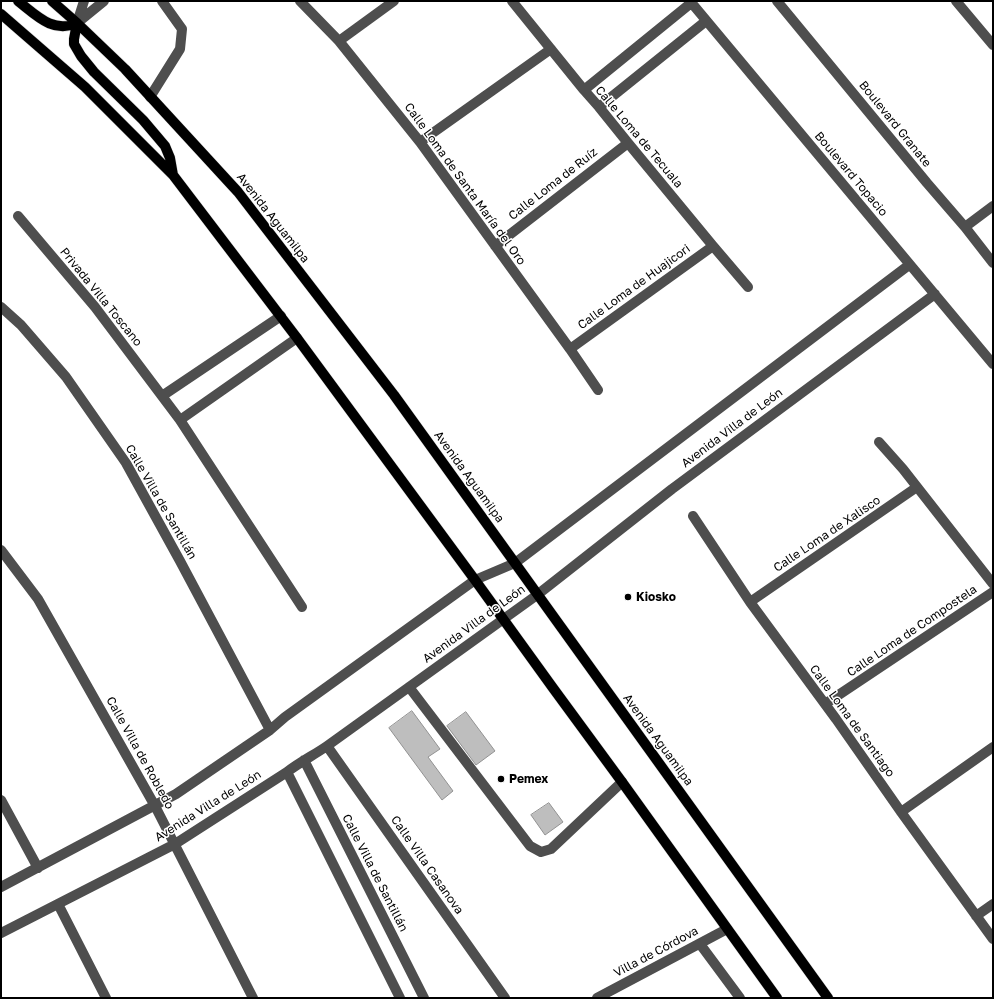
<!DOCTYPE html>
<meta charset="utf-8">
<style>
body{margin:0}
#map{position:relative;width:994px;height:999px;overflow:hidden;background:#fff;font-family:"Golos Text",sans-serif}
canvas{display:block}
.frame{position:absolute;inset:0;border:2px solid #000;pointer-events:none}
</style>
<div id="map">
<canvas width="994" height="999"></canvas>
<div class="frame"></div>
</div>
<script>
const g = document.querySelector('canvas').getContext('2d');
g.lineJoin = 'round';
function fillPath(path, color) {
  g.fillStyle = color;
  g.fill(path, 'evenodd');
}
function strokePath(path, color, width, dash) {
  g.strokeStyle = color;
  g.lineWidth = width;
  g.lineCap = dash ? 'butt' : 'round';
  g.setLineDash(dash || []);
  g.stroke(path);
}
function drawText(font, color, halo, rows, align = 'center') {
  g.font = font + ' "Golos Text",sans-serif';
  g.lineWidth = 3;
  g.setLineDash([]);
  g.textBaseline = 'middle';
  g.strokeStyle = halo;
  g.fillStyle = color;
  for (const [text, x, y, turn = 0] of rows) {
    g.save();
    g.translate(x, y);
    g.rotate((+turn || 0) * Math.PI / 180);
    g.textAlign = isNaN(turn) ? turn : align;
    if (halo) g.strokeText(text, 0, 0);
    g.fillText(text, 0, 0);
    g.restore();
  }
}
const building = new Path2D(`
 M412,711L440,749L428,757L453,791L442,800L389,728Z
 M466,712L495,751L476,765L447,726Z
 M549,803L563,822L545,835L531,815Z`);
const minor = new Path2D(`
 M300,1L339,41L420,142L570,349L598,390
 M512,1L584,90L599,107L628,143L713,246L748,287
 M690,1L993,364
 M777,1L927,183L965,227L993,263
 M956,1L993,45
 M77,23L104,1
 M77,23L84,1
 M339,41L394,1
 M584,90L691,3
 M150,97L180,49L182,29L162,1
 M599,107L706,21
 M420,142L551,49
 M18,216L95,307L180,420L302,607
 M965,227L993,206
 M495,246L628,143
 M1,307L21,325L66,377L126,463L180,561L270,730
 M570,349L713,246
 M162,396L281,316
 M180,420L297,338
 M879,442L903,469L993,584
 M693,516L750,602L836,719L901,812L993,939
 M1,550L38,599L155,806L253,998
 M750,602L917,487
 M409,687L530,846L541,852L551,849L622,782
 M825,704L993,592
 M327,746L505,998
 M304,760L424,998
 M287,772L400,998
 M1,800L38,868
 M901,812L993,747
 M1,887L176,794L270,730L285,717L475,580L515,563L909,265
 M58,904L106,998
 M976,916L993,904
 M1,933L175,844L287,772C300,762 314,755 327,746L537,595L672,489L935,294
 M700,944L740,998
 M597,998L727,929`);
const major = new Path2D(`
 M18,1C36,15 53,34 77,23
 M52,1L77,23L125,69L238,192L394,395L828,998
 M1,14L85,87L173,175L297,338L475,580L553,688L622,782L777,998
 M77,23L74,39V44L81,56L94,72L143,120L165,146L170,158L173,175`);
const markers = [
 [628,597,4,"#000"],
 [501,779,4,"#000"]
];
const streetNames = [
 ["Boulevard Granate",895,124,51],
 ["Calle Loma de Tecuala",639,137,50],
 ["Boulevard Topacio",851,174,50],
 ["Calle Loma de Santa María del Oro",465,184,54],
 ["Calle Loma de Ruíz",553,184,-38],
 ["Avenida Aguamilpa",273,218,52],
 ["Calle Loma de Huajicori",634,287,-36],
 ["Privada Villa Toscano",101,297,51],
 ["Avenida Villa de León",732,428,-37],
 ["Avenida Aguamilpa",469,477,54],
 ["Calle Villa de Santillán",161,502,60],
 ["Calle Loma de Xalisco",827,534,-34],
 ["Avenida Villa de León",474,624,-36],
 ["Calle Loma de Compostela",912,631,-34],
 ["Calle Loma de Santiago",852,721,54],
 ["Avenida Aguamilpa",658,740,54],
 ["Calle Villa de Robledo",140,753,61],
 ["Avenida Villa de León",208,806,-32],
 ["Calle Villa Casanova",427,865,55],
 ["Calle Villa de Santillán",375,873,63],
 ["Villa de Córdova",656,952,-28]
];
const poiNames = [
 ["Kiosko",636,597],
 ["Pemex",509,779]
];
fillPath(building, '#bebebe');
strokePath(building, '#929292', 1);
strokePath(major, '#dbdbdb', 11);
strokePath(minor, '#4e4e4e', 10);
strokePath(major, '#000', 10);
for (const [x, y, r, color] of markers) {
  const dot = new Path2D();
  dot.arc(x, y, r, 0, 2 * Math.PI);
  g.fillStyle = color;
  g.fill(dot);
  strokePath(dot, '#fff', 1.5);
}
drawText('12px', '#000', '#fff', streetNames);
drawText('bold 12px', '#000', '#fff', poiNames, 'left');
</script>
